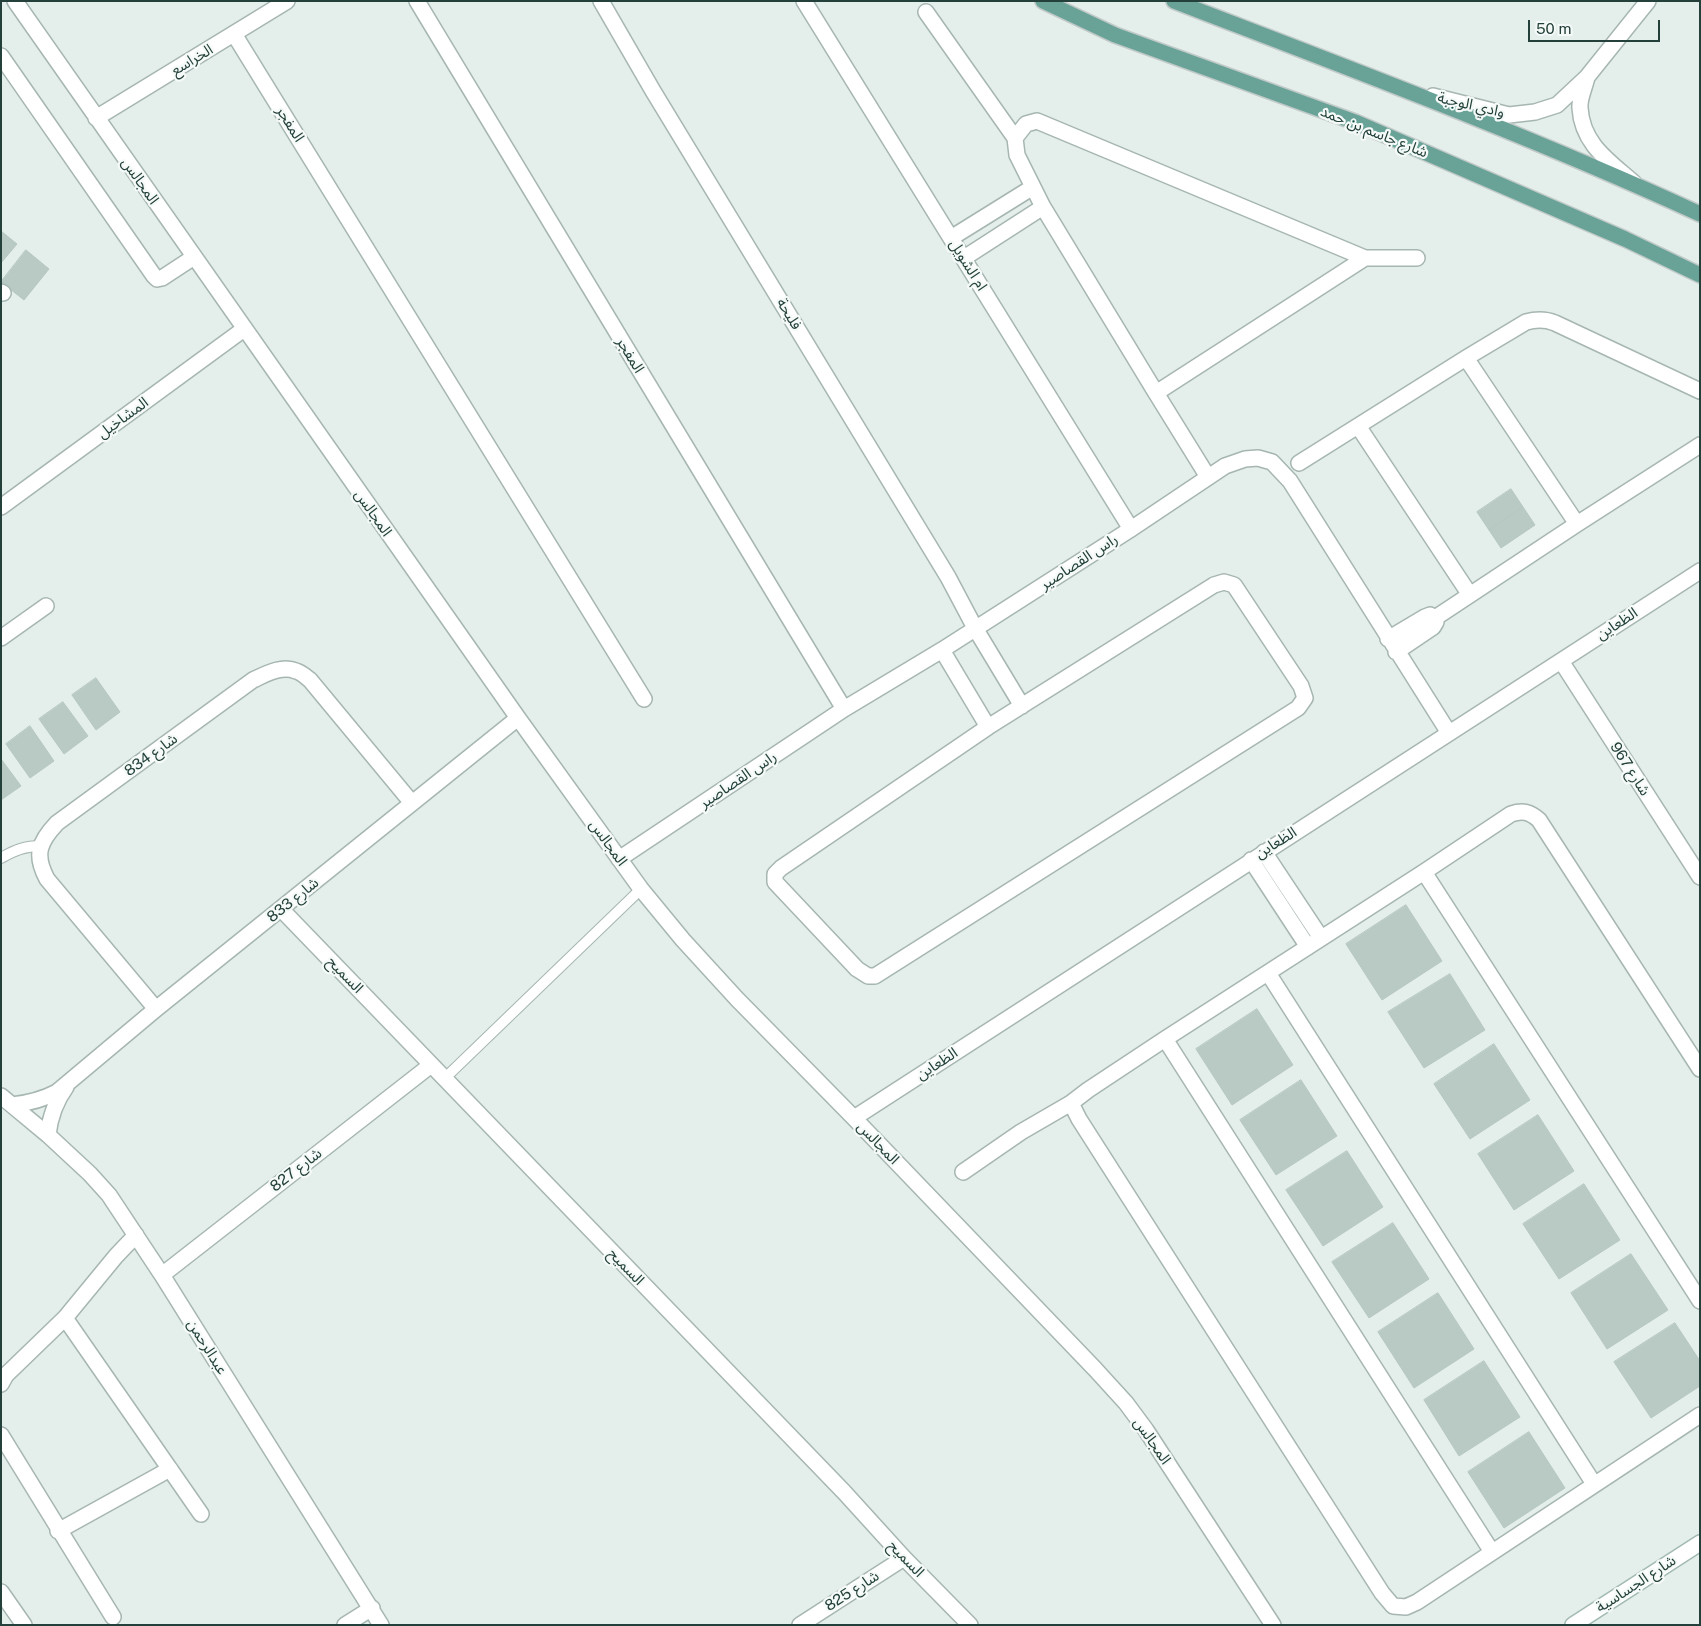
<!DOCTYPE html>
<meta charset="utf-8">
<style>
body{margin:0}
#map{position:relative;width:1701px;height:1626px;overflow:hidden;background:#e4eeea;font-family:"Public Sans",sans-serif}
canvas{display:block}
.frame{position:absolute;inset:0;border:2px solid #23403a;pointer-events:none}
.scale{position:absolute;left:1528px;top:20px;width:132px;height:22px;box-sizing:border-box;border:2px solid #23403a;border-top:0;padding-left:6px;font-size:15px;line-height:18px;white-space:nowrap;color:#23403a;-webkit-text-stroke:4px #f5faf8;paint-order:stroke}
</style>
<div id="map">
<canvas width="1701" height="1626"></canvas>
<div class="frame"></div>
<div class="scale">50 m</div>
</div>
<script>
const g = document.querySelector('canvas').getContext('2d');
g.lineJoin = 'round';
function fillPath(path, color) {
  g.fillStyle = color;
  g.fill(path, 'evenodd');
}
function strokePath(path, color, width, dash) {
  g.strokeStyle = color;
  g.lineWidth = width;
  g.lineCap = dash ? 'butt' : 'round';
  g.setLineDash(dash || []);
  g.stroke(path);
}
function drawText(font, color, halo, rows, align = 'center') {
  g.font = font + ' "Public Sans","Noto Sans Arabic",sans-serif';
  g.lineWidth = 4.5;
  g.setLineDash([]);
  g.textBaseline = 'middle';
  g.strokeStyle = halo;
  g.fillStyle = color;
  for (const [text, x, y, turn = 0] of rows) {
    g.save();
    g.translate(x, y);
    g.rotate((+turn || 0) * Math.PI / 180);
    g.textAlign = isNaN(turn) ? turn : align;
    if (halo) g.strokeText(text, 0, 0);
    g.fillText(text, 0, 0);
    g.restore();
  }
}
const building = new Path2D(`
 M1,231L17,244L1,263Z
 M26,250L49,269L24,300L1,282Z
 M1511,489L1523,507L1489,530L1477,512Z
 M1523,507L1535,525L1501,548L1489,530Z
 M96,678L120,712L96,730L72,695Z
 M63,702L88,736L64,754L39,719Z
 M30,726L54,761L30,778L6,744Z
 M1,759L21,786L1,800Z
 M1406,905L1442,961L1382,1000L1346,944Z
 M1450,974L1485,1030L1424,1068L1388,1012Z
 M1257,1009L1293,1065L1232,1105L1196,1049Z
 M1494,1044L1530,1100L1470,1139L1434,1084Z
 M1301,1080L1337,1136L1276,1175L1240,1120Z
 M1538,1115L1574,1171L1514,1210L1478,1154Z
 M1347,1151L1383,1207L1323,1246L1286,1190Z
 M1584,1184L1620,1240L1559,1279L1523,1224Z
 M1393,1223L1429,1279L1369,1318L1332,1262Z
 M1631,1254L1668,1310L1607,1349L1571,1293Z
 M1438,1293L1474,1349L1414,1388L1378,1332Z
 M1675,1323L1700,1361V1386L1651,1418L1614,1362Z
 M1484,1361L1520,1417L1459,1456L1424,1400Z
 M1529,1432L1565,1488L1504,1528L1468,1472Z`);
const lane = new Path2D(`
 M1,858C15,850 25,846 41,846
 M444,1079L641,889`);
const street = new Path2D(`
 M15,1L518,718L641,889L683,940L737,999L854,1118L1095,1369L1126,1403L1146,1430L1273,1625
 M417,1L844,709
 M601,1L653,91L948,577L975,628L1022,706
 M804,1L1131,529
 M926,12L1015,138
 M234,34L644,699
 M1,56L154,276L157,279L162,278L194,257
 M1587,77C1585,87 1579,99 1580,108C1582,144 1609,161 1634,183
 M1433,96L1509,115L1535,112L1557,105L1587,77L1648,1
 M96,118L287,1
 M951,238L1033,187
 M964,258L1043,207
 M1365,258L1156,393L1043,207L1017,155L1015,138L1026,124L1037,121L1365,258H1417
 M1,292L3,293
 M1466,358L1577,524
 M1156,393L1208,477
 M1358,426L1470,595
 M1299,463L1466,358L1526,322C1537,319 1545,319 1555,323L1700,391
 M1,507L244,329
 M1224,582L1234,585L1301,686L1305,698L1298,708L875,976H868L857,969L775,882V874L781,868L988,727L1214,585Z
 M1,638L46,606
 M1388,639L1425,617L1430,615L1435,618
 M942,650L988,727
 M1396,652L1433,627L1436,622L1435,618L1577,524L1700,445
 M1561,661L1700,877
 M1264,852L1321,938
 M619,859L844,709L942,650L1131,529L1225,466L1245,459L1258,458L1272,462L1290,481L1449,733
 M1251,860L1308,947
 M1424,872L1700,1301
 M281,909L844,1492L904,1558L970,1625
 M1268,973L1594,1484
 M156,1009L47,879C34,855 39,842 57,823L253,680C266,674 282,665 296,671C301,672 306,677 310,680L412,803
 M1165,1039L1492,1552
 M1700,1069L1539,820C1530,812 1523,810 1511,814L1424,872L1165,1039L1088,1090L1071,1103L1079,1119L1382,1593L1393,1606L1406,1607L1417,1602L1700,1415
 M1,1096L48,1135L90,1174L109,1195L162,1275L381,1625
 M12,1105C29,1103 42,1100 57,1092L156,1009L518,718
 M854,1118L1700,571
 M48,1135C50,1117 55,1102 66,1087
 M963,1172L1021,1132L1071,1103
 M162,1275L431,1065
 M65,1318L201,1514
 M1,1384L6,1375L65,1318L116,1256L136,1235
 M1,1435L113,1617
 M58,1531L170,1469
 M1,1592L24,1625
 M345,1625L372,1608
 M800,1625L904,1558`);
const secondary = new Path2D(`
 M1573,1625L1700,1543`);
const primary = new Path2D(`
 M1043,1L1115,35L1355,122L1625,239L1700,275
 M1174,1C1351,69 1528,135 1700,214`);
const streetNames = [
 ["الخراسع",192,60,-31],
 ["وادي الوجبة",1471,105,13],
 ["المفجر",290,124,58],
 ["شارع جاسم بن حمد",1374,132,22],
 ["المجالس",140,181,55],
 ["ام الشويل",968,265,58],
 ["فليحة",789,314,59],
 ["المفجر",630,355,59],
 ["المشاخيل",123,418,-36],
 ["المجالس",373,513,55],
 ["راس القصاصير",1079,562,-33],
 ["الظعاين",1617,624,-33],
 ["شارع 834",151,755,-36],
 ["شارع 967",1630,769,57],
 ["راس القصاصير",738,780,-34],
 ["المجالس",608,843,54],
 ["الظعاين",1276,843,-32],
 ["شارع 833",293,900,-39],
 ["السميح",345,975,46],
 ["الظعاين",937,1064,-33],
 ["المجالس",878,1143,46],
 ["شارع 827",296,1170,-38],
 ["السميح",626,1267,46],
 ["عبدالرحمن",207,1347,58],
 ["المجالس",1152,1441,55],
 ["السميح",906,1559,46],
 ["شارع الجساسية",1636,1584,-33],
 ["شارع 825",852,1591,-33]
];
fillPath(building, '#b9c9c3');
strokePath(building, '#b6c8c2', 1);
strokePath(lane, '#a6b6b2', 12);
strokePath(street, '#a6b6b2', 18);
strokePath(secondary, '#a2bab3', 18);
strokePath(primary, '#c1cac8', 18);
strokePath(lane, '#fff', 10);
strokePath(street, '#fff', 15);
strokePath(secondary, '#fff', 15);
strokePath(primary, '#69a398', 15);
drawText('15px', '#23403a', '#f5faf8', streetNames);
</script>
